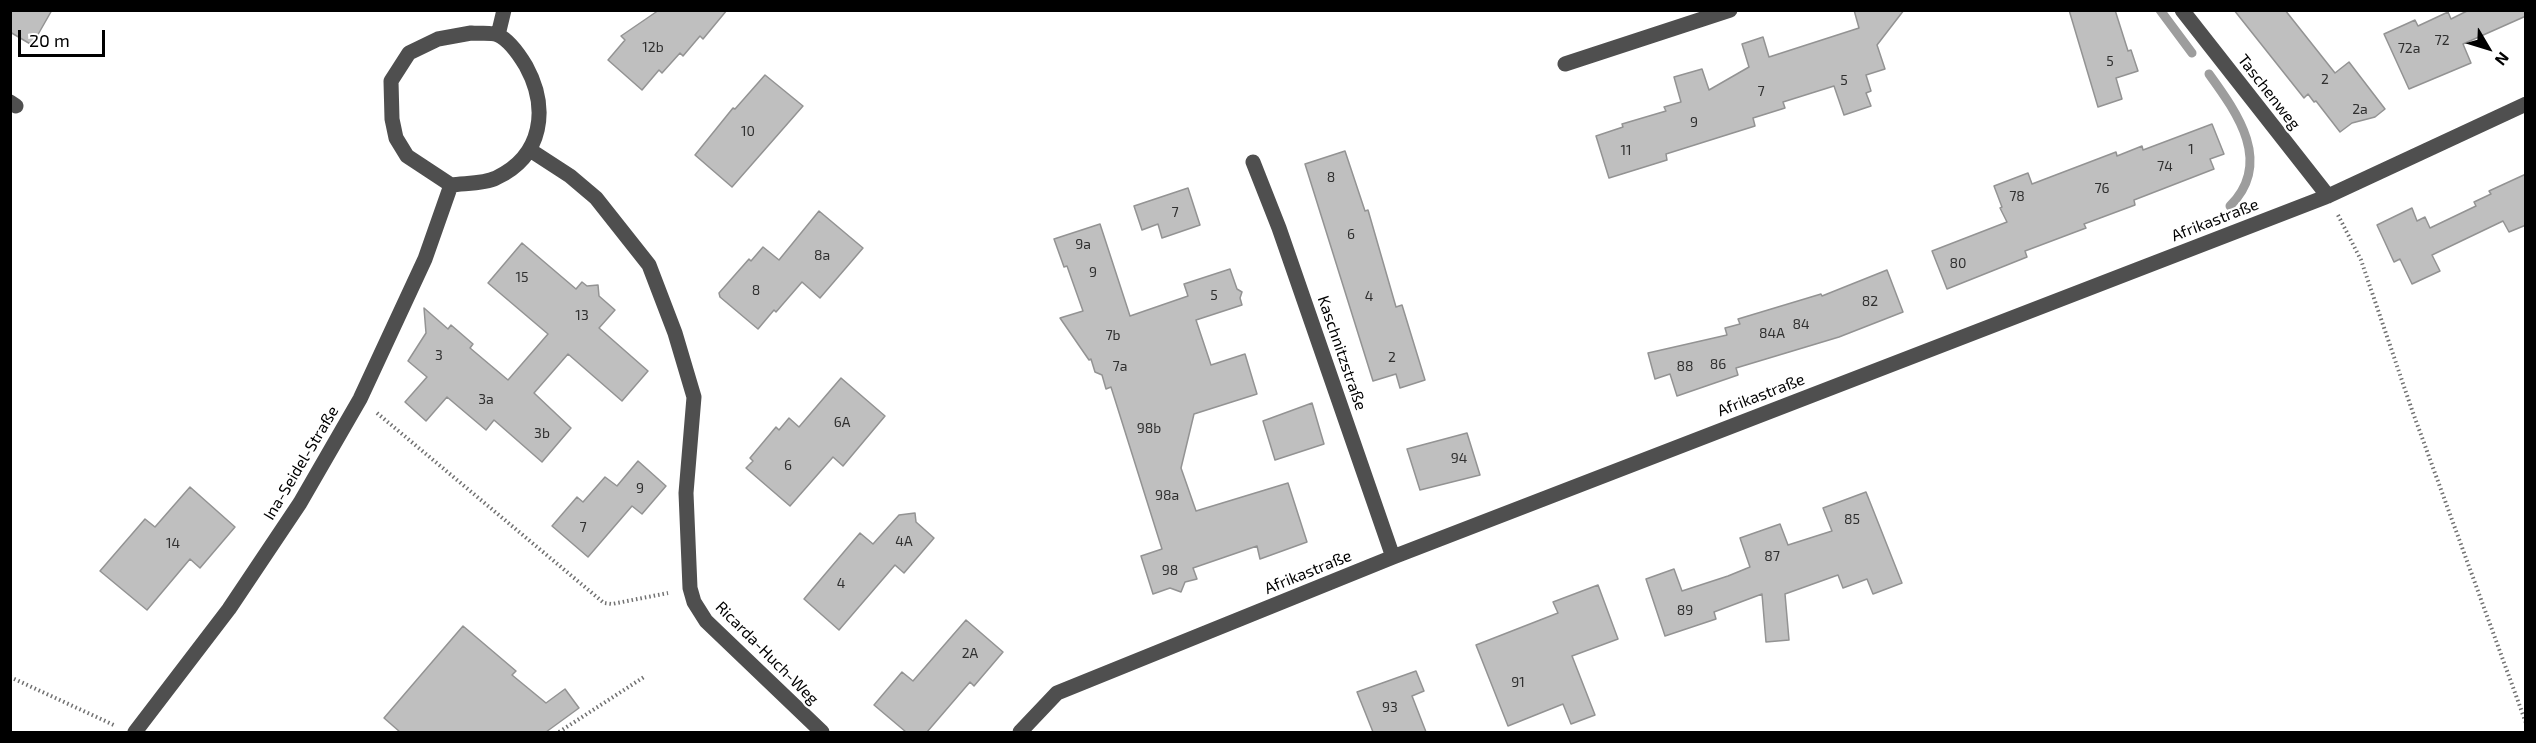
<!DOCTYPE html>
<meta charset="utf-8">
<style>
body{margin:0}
#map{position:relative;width:2536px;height:743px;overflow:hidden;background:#fff;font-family:"Exo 2",sans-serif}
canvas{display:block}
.frame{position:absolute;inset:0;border:12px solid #000;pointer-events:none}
.north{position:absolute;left:2458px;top:18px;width:60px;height:60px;-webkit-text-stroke:4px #fff;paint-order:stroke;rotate:128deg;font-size:16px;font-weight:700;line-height:24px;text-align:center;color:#000}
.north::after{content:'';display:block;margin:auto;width:21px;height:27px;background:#000;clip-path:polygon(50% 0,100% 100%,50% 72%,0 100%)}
.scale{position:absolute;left:18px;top:30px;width:87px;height:27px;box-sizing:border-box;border:3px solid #000;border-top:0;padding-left:8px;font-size:18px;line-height:21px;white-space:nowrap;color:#000;-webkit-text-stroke:4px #fff;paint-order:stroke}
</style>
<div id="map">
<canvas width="2536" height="743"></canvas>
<div class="frame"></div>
<div class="north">N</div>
<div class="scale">20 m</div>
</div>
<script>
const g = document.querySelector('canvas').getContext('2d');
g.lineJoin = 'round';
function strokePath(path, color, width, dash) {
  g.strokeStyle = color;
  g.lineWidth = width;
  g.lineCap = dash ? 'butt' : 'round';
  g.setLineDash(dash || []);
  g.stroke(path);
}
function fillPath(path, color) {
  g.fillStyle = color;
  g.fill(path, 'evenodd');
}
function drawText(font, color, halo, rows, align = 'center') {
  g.font = font + ' "Exo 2",sans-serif';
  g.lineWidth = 4.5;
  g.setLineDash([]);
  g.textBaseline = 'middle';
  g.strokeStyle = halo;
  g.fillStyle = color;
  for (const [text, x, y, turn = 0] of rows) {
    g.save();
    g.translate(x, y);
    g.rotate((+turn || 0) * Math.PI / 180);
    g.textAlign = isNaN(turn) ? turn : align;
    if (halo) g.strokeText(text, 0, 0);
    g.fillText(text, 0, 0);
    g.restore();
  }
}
const stream = new Path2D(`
 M2160,10L2192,53
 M2209,74C2238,114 2273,163 2230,206`);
const building = new Path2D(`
 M10,10H52L32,45L10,32Z
 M659,10H727L703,39L700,36L683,56L680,53L662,73L659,70L642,90L608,60L625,40L621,36Z
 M1854,10H1904L1877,45L1885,69L1866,75L1871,91L1866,93L1871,106L1844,115L1834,86L1783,102L1785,108L1753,118L1755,126L1666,154L1667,160L1609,178L1596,136L1623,127L1622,124L1666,111L1664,107L1681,102L1674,77L1702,69L1709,90L1749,67L1742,44L1763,37L1769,57L1859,28Z
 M2069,10H2115L2128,51L2131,50L2138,71L2116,78L2122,99L2098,107Z
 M2234,10H2285L2335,73L2349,62L2385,109L2375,117L2352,123L2340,132L2316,101L2314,102L2308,94L2304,98Z
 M2469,10H2526V16L2463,44L2471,63L2409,89L2384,34L2415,20L2418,26L2448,12L2451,19Z
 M765,75L803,106L732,187L695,155L733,108L735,109Z
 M2212,124L2224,154L2210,159L2214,169L2134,200L2135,205L2084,224L2086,228L2025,251L2027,257L1947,289L1932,251L2007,222L2000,208L2002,207L1994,186L2028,173L2032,184L2116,152L2117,156L2142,146L2143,150Z
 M1345,151L1365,211L1368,210L1396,307L1402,305L1425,380L1400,388L1396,374L1373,381L1305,164Z
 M2526,174V225L2509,232L2503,221L2432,255L2440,271L2412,284L2400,259L2394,262L2377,225L2412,208L2417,221L2425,217L2430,228L2476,206L2474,202L2491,194L2489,191Z
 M1188,188L1200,225L1162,238L1158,224L1142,230L1134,206Z
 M819,211L863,248L820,298L802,282L776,312L774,310L758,329L720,297L719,293L749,259L751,261L763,247L779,260Z
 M1100,224L1130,316L1188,296L1184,284L1230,269L1237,289L1242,292L1240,298L1242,305L1196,320L1211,365L1245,354L1257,394L1194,414L1181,468L1196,511L1288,483L1307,542L1260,559L1257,546L1193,568L1197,579L1185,582L1181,592L1170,588L1153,594L1141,556L1162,549L1111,387L1106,389L1102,375L1095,372L1091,359L1089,360L1060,318L1083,311L1067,266L1064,267L1054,239Z
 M522,243L576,289L582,282L587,286L598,285L599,296L615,310L599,328L648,371L622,401L568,354L534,393L571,428L542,462L494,420L486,430L447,397L426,421L405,402L427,377L408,361L426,333L424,308L448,329L451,325L473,344L470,348L508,380L548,334L488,283Z
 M1887,270L1903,312L1839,337L1736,368L1738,375L1677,396L1670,374L1655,379L1648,353L1727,335L1725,328L1740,324L1738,319L1821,294L1822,296Z
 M841,378L885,416L843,466L833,457L790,506L746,468L753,461L750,458L776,427L779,430L789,418L799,427Z
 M1312,403L1324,444L1275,460L1263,421Z
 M1467,433L1480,475L1420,490L1407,449Z
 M638,461L666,486L642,514L632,506L588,557L552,526L577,497L583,502L605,477L617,486Z
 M190,487L235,527L200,568L190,559L147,610L100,571L145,519L155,527Z
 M1866,492L1902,583L1873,594L1867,579L1843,588L1838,575L1785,594L1789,640L1766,642L1762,594L1714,612L1716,619L1665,636L1646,579L1674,569L1682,591L1728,576L1750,567L1740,538L1780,524L1788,545L1832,531L1823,508Z
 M915,513L916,522L934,538L904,573L895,565L839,630L804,599L860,533L873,544L899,515Z
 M1598,585L1618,639L1572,656L1595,715L1571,724L1563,704L1508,726L1476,645L1558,613L1553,602Z
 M966,620L1003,652L974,686L970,682L927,732H906L874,705L902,672L913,681Z
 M463,626L516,671L512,675L546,703L565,689L579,708L546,732H400L384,718Z
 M1416,671L1424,691L1412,696L1426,732H1373L1357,692Z`);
const path = new Path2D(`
 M2338,215L2361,260L2412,410L2526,723
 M377,413L604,603L612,604L668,593
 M10,677L116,726
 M559,732L644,677`);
const minor = new Path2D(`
 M2182,10L2328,196
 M471,33C479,34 492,32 498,35C509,40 520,56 526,66C549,108 543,156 496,178C484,184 465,183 451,185L407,156L396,138L392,119L391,81L409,53L438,39Z
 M498,35L504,10
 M1565,64L1730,10
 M10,102L16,106
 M530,150L570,176L596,198L649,265L675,333L694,397L686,493L690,588L694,602L706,621L822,732
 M1253,162L1279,228L1393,557
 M135,732L229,609L300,503L360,399L425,259L451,185
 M1020,732L1057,693L1393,557L2328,196L2526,104`);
const numberNames = [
 ["72",2442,40],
 ["12b",653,47],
 ["72a",2409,48],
 ["5",2110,61],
 ["2",2325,79],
 ["5",1844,80],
 ["7",1761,91],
 ["2a",2360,109],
 ["9",1694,122],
 ["10",748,131],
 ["1",2191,149],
 ["11",1626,150],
 ["74",2165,166],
 ["8",1331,177],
 ["76",2102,188],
 ["78",2017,196],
 ["7",1175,212],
 ["6",1351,234],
 ["9a",1083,244],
 ["8a",822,255],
 ["80",1958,263],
 ["9",1093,272],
 ["15",522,277],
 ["8",756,290],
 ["5",1214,295],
 ["4",1369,296],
 ["82",1870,301],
 ["13",582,315],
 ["84",1801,324],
 ["84A",1772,333],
 ["7b",1113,335],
 ["3",439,355],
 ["2",1392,357],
 ["86",1718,364],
 ["7a",1120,366],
 ["88",1685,366],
 ["3a",486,399],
 ["6A",842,422],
 ["98b",1149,428],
 ["3b",542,433],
 ["94",1459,458],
 ["6",788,465],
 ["9",640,488],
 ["98a",1167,495],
 ["85",1852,519],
 ["7",583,527],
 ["4A",904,541],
 ["14",173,543],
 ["87",1772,556],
 ["98",1170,570],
 ["4",841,583],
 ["89",1685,610],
 ["2A",970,653],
 ["91",1518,682],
 ["93",1390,707]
];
const streetNames = [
 ["Taschenweg",2269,92,52],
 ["Afrikastraße",2215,220,-21],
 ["Kaschnitzstraße",1342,353,71],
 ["Afrikastraße",1761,395,-21],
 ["Ina-Seidel-Straße",301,463,-59],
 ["Afrikastraße",1308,572,-22],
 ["Ricarda-Huch-Weg",767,653,45]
];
strokePath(stream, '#9d9d9d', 9);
fillPath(building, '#bfbfbf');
strokePath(building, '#939393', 1.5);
strokePath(path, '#717171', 4, [1.5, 3]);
strokePath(minor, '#4f4f4f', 15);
drawText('14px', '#303030', null, numberNames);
drawText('16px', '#000', '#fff', streetNames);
</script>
